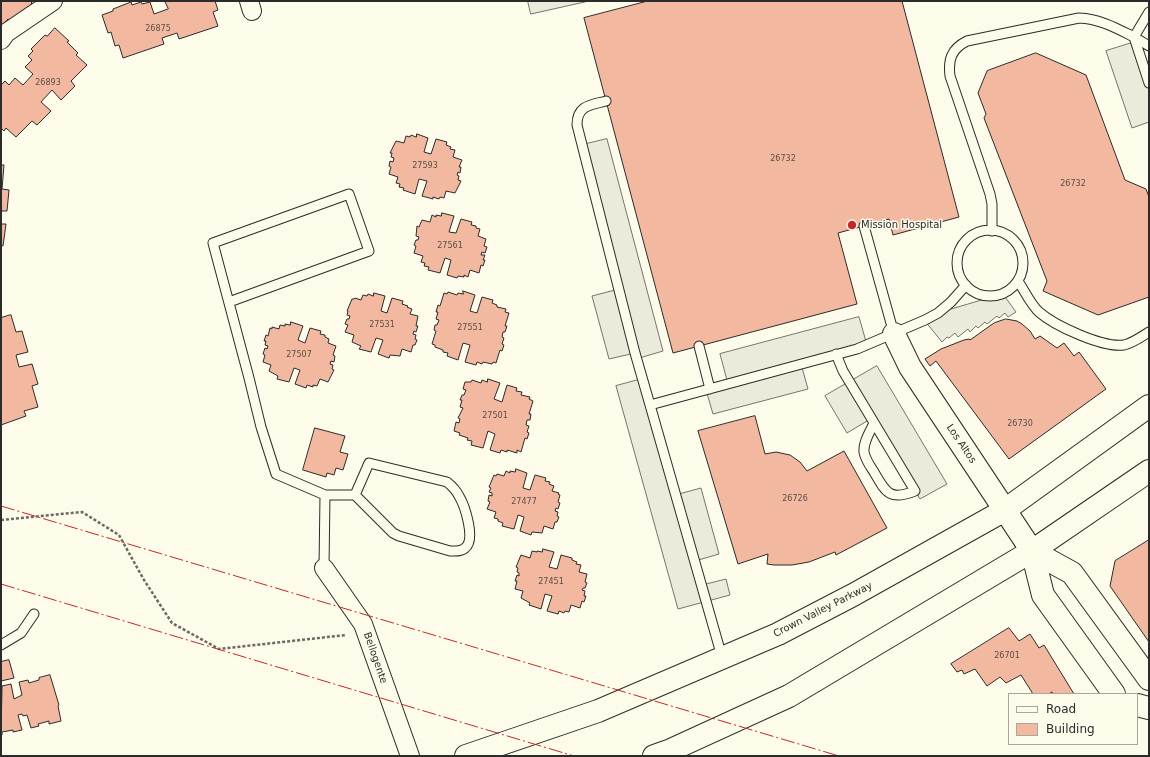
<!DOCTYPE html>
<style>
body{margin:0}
#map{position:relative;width:1150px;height:757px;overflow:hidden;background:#fdfbea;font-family:"DejaVu Sans",sans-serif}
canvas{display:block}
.frame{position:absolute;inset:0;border:2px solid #2b2b2b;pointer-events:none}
.legend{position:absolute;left:1008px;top:693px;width:130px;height:52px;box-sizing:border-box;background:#fdfbea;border:1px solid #a9a89e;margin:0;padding:5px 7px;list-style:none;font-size:12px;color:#2b2b2b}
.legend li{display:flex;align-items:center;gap:8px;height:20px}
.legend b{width:20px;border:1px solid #a9a89e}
</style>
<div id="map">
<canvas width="1150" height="757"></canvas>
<div class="frame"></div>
<ul class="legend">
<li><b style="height:5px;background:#fdfbea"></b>Road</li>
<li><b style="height:11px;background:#f2b8a0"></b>Building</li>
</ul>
</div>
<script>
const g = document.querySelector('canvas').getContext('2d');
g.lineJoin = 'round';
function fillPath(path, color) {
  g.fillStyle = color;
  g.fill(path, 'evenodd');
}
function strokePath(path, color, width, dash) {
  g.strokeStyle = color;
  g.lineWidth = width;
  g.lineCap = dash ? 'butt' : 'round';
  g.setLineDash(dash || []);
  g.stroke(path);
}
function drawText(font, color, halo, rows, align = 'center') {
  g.font = font + ' "DejaVu Sans",sans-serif';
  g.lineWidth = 3;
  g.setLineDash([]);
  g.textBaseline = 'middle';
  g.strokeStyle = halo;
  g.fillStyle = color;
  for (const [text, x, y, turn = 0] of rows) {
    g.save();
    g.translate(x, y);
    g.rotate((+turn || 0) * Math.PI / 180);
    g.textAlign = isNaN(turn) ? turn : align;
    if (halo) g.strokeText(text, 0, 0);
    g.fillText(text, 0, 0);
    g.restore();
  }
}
const parking = new Path2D(`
 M528,1H589L531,14Z
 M1135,42L1149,83V122L1132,128L1106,51Z
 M607,139L663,351L636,359L635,353L609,359L592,296L619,289L582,145Z
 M1003,294L1016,312L1008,317L1005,313L999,318L997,316L987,324L985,322L978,328L976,326L970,332L968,329L958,337L955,333L949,338L947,337L942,342L925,321L938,313Z
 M859,317L867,345L801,364L808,389L713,414L706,390L728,384L720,354Z
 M877,366L947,484L920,499L872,418L847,433L825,396Z
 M642,379L675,495L701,488L719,554L695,561L702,585L726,579L730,595L678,609L616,386Z`);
const building = new Path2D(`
 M1,1H33L31,3L33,5L13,23L8,19L2,26Z
 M165,1H215L218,10L213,12L218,26L179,39L177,33L162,38L164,44L123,58L119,45L115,46L111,32L108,33L102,15L113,11V9L131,2L132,5L141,2L142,4L150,2L154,14L168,9Z
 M648,1H902L959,217L893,235L889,219L838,233L857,304L673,353L584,18Z
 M55,28L69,41L67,42L78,53L76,55L87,65L71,81L75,86L61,100L52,90L41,102L51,111L37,125L32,121L16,137L6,128L4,131L1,128V85L5,81L9,85L15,78L23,85L33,74L25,67L32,60L28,56L33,51L31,49L45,35L47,36Z
 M1036,53L1086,75L1125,180L1146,189L1149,197V297L1098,315L1043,291L1047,281L984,118L986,114L978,93L987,71Z
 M417,134L428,138L424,152L431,154L436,139L447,142L446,145L451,147L450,149L455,150L453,157L462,160L459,167H461L460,173L458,172L457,175L459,176L458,180L461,181L455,193L446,191L444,198L440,197L439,199L433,197V199L422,196L427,181L419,179L415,194L403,190L404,188L399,187L400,184L396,183L398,177L389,174L391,167L389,166L390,161L393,162L394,158L391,157L392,153H390L396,141L404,143L406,136L410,137L411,135L416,137Z
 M1,165H4L2,189L9,190L7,211H1Z
 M442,213L454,216L449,232L456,233L461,219L472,222L471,225L476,226V228L480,229L478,236L486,239L484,246L487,247L485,253L482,252L481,255H485L483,260H485L483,266L481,265L479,273L470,270L468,277L464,275V277L458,276L457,278L447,275L451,260L445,258L440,273L428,270L429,267L424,266L425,263L421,262L423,256L414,253L416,246L414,245L416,240H418L419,237L416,236L417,226L419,227L422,220L430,222L432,215L436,217V215L441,216Z
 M1,224H6L3,246L1,245Z
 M463,291L475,295L470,311L477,313L482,297L493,300L492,303L497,305V307L506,309L505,312L509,313L505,326H507L505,332H503L502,337L504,338L502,344L504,345L502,351L500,350L496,363L493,362L492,364L483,362L482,364L477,362L476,365L465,362L470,345L463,343L458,360L447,356L448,353L443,352V350L435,347V345L432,344L436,331L434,330L435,325H437L439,320L436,319L438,312H436L438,305L440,306L444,293L447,294L448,292L457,295L458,293L463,294Z
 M374,293L385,296L381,311L387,313L392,298L403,301L402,304L408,306L407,307L412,309L410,314L418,316L416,326H418L416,332L414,331L413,334L416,335L415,339L417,340L415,345H413L411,352L402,349L400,356L390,355L389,358L378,354L383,340L376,338L371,352L359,349L361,346L352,342L354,335L345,332L348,325L345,324L347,319H349L350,316L347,315L348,311H347L352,299H354L355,298L361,300L363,295L367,296L368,294L373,296Z
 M11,315L16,332L22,331L28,352L16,355L19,367L32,364L38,384L32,386L38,407L24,411L26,416L1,425V318Z
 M1006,319L1017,321L1022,324L1030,331L1035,339L1040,336L1057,348L1064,343L1074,356L1079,352L1106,389L1009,459L936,361L930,366L925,359L941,349L964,340L969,339L970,340L994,323Z
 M291,322L303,326L298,340L305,343L310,328L321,331L320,334L325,335V337L329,339L328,343L336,346L333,355L335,356L334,362L331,361L330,364L333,365L332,369L334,370L328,382L320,379L317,386L313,385V387L307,385L306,388L295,384L300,370L294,368L289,382L277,379L278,376L269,371L271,365L263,362L265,355L263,354L265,348L267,349L268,346L265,345L266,341H264L266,335L268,336L270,328L272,329V327L279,329L280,325L285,326V324L290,325Z
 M488,379L500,383L494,399L502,402L507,385L517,388L516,391L522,392L521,395L530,397L529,399L533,401L529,414H531L530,420H527L526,425L529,426L527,432L529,433L527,439L525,438L521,452L517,450V453L507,450V452L501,450L500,453L490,450L495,434L488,431L483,448L471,445L472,441L467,440L468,438L459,435L460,433L454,431L456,422L459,423L460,419L458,418L463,408L460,407L462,400H460L462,395H464L466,390L463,389L465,382H471L472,380L481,383L482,380L487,382Z
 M755,416L765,454L776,452L790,455L800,462L807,471L844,451L887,528L836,555L835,552L809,562L792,565H774L767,564L768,554L738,564L698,431Z
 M315,428L345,436L340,452L348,454L343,470L336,468L334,475L327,473L326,477L303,470Z
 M516,469L527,473L523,488L530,490L535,475L546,478L545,481L550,482L549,484L554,486L552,491L559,493L558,494L560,495L558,502L560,503L558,509L556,508L555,511L558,512L557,516L559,517L557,522H555L553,529L544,526L542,533L532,532L531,535L520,531L524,517L518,515L514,529L502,526L503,523L498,521V519L494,518L496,512L487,509L490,502L488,501L489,495L492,496V493L489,492L491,488L489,487L494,475L496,476L497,474L504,476L506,471L510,473V471L515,472Z
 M1149,540V642L1110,586L1115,561Z
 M543,549L554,552L549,567L557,569L561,555L572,558V560L577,562L576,564L581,565L579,572L587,574L585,582L587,583L585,588H583L582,590L585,591L584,596H586L584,602L582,601L580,608L571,605L569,612L565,611L564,613L559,611L558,614L547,611L552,596L545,594L541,609L529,605L530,603L521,598L523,591L515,589L517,581H515L517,575L519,576V573L517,572L518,568L516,567L521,555L530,558L532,551L537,552V551L542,552Z
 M1009,628L1019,641L1030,634L1039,648L1044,645L1074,694H1053L1052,692L1049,694H1033L1021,675L1006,683L1000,677L987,686L975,669L964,674L962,670L957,672L951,664Z
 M9,660L14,678L1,681V662Z
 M50,675L59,705L58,706L61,721L49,724V721L38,724L39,726L31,728L27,715L23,716L22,714L18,715L22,730L13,732V730L2,732V735H1L2,686L11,684L14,699L22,695L19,682L28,680L29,683L39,680V678Z`);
const path = new Path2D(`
 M1,520L82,512L119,535L144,580L172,623L219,649L346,635`);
const lane = new Path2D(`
 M1149,46L1134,37L1149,83
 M606,101C591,105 577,105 577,125L635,353L650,405L857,349L925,320L938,313L951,302L966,285
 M864,226L894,334
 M957 263a33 33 0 1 1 66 0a33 33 0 1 1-66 0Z
 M992,231V204L990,194L950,76C948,60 951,49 967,41L1079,18C1100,19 1116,28 1134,37L1149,12
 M1018,281C1024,290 1031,305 1039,312C1055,326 1103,348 1124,345C1133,343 1141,337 1149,332
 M229,302L369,251L349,194L213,243L249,378L261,427L276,474L325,495H355L369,463L447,482C452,486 456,490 459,496C465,506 476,540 465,548C461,552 455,551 450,551L399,536L393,533L355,495
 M699,346L710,389
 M836,354L843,371L915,491C890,501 886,493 874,472C870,466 865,459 864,452C863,442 870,432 874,423
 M650,405L722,657
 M324,568L325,495
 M1,645L21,633L34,614`);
const street = new Path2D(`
 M249,1L252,11
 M1,40L6,33L53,1
 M324,568L363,624L410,756`);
const secondary = new Path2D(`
 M894,334L910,367L1032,551L1043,595L1114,694
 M1032,551L1072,573L1149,679
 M1137,705L1149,708`);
const primary = new Path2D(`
 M466,756L598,711L778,634L853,595L1005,510L1149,406
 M654,756L671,750L789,696L1032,551L1149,471`);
const power = new Path2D(`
 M1,506L839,756
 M1,584L574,756`);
const markers = [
 [852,225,5,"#c62828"]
];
const numberNames = [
 ["26875",158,29],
 ["26893",48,83],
 ["26732",783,159],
 ["27593",425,166],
 ["26732",1073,184],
 ["27561",450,246],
 ["27531",382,325],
 ["27551",470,328],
 ["27507",299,355],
 ["27501",495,416],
 ["26730",1020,424],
 ["26726",795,499],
 ["27477",524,502],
 ["27451",551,582],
 ["26701",1007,656]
];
const poiNames = [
 ["Mission Hospital",861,225]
];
const streetNames = [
 ["Los Altos",961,444,56],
 ["Crown Valley Parkway",823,610,-27],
 ["Bellogente",375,658,71]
];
fillPath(parking, '#eceadb');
strokePath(parking, '#74746e', 1);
fillPath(building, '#f2b8a0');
strokePath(building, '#2b2b2b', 1);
strokePath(lane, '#2b2b2b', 11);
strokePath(street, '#2b2b2b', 20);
strokePath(secondary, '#2b2b2b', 24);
strokePath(primary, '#2b2b2b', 24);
strokePath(path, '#6a6964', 2.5, [3, 2]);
strokePath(lane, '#fdfbea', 9);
strokePath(street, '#fdfbea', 18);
strokePath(secondary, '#fdfbea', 22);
strokePath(primary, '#fdfbea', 22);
strokePath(power, '#c62828', 1, [14, 3, 2, 3]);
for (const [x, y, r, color] of markers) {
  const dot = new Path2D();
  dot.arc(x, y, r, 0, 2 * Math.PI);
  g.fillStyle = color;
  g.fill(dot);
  strokePath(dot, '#fdfbea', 1.5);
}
drawText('8px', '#5d4e48', null, numberNames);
drawText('10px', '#2b2b2b', '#fdfbea', poiNames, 'left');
drawText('10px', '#2b2b2b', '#fdfbea', streetNames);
</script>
